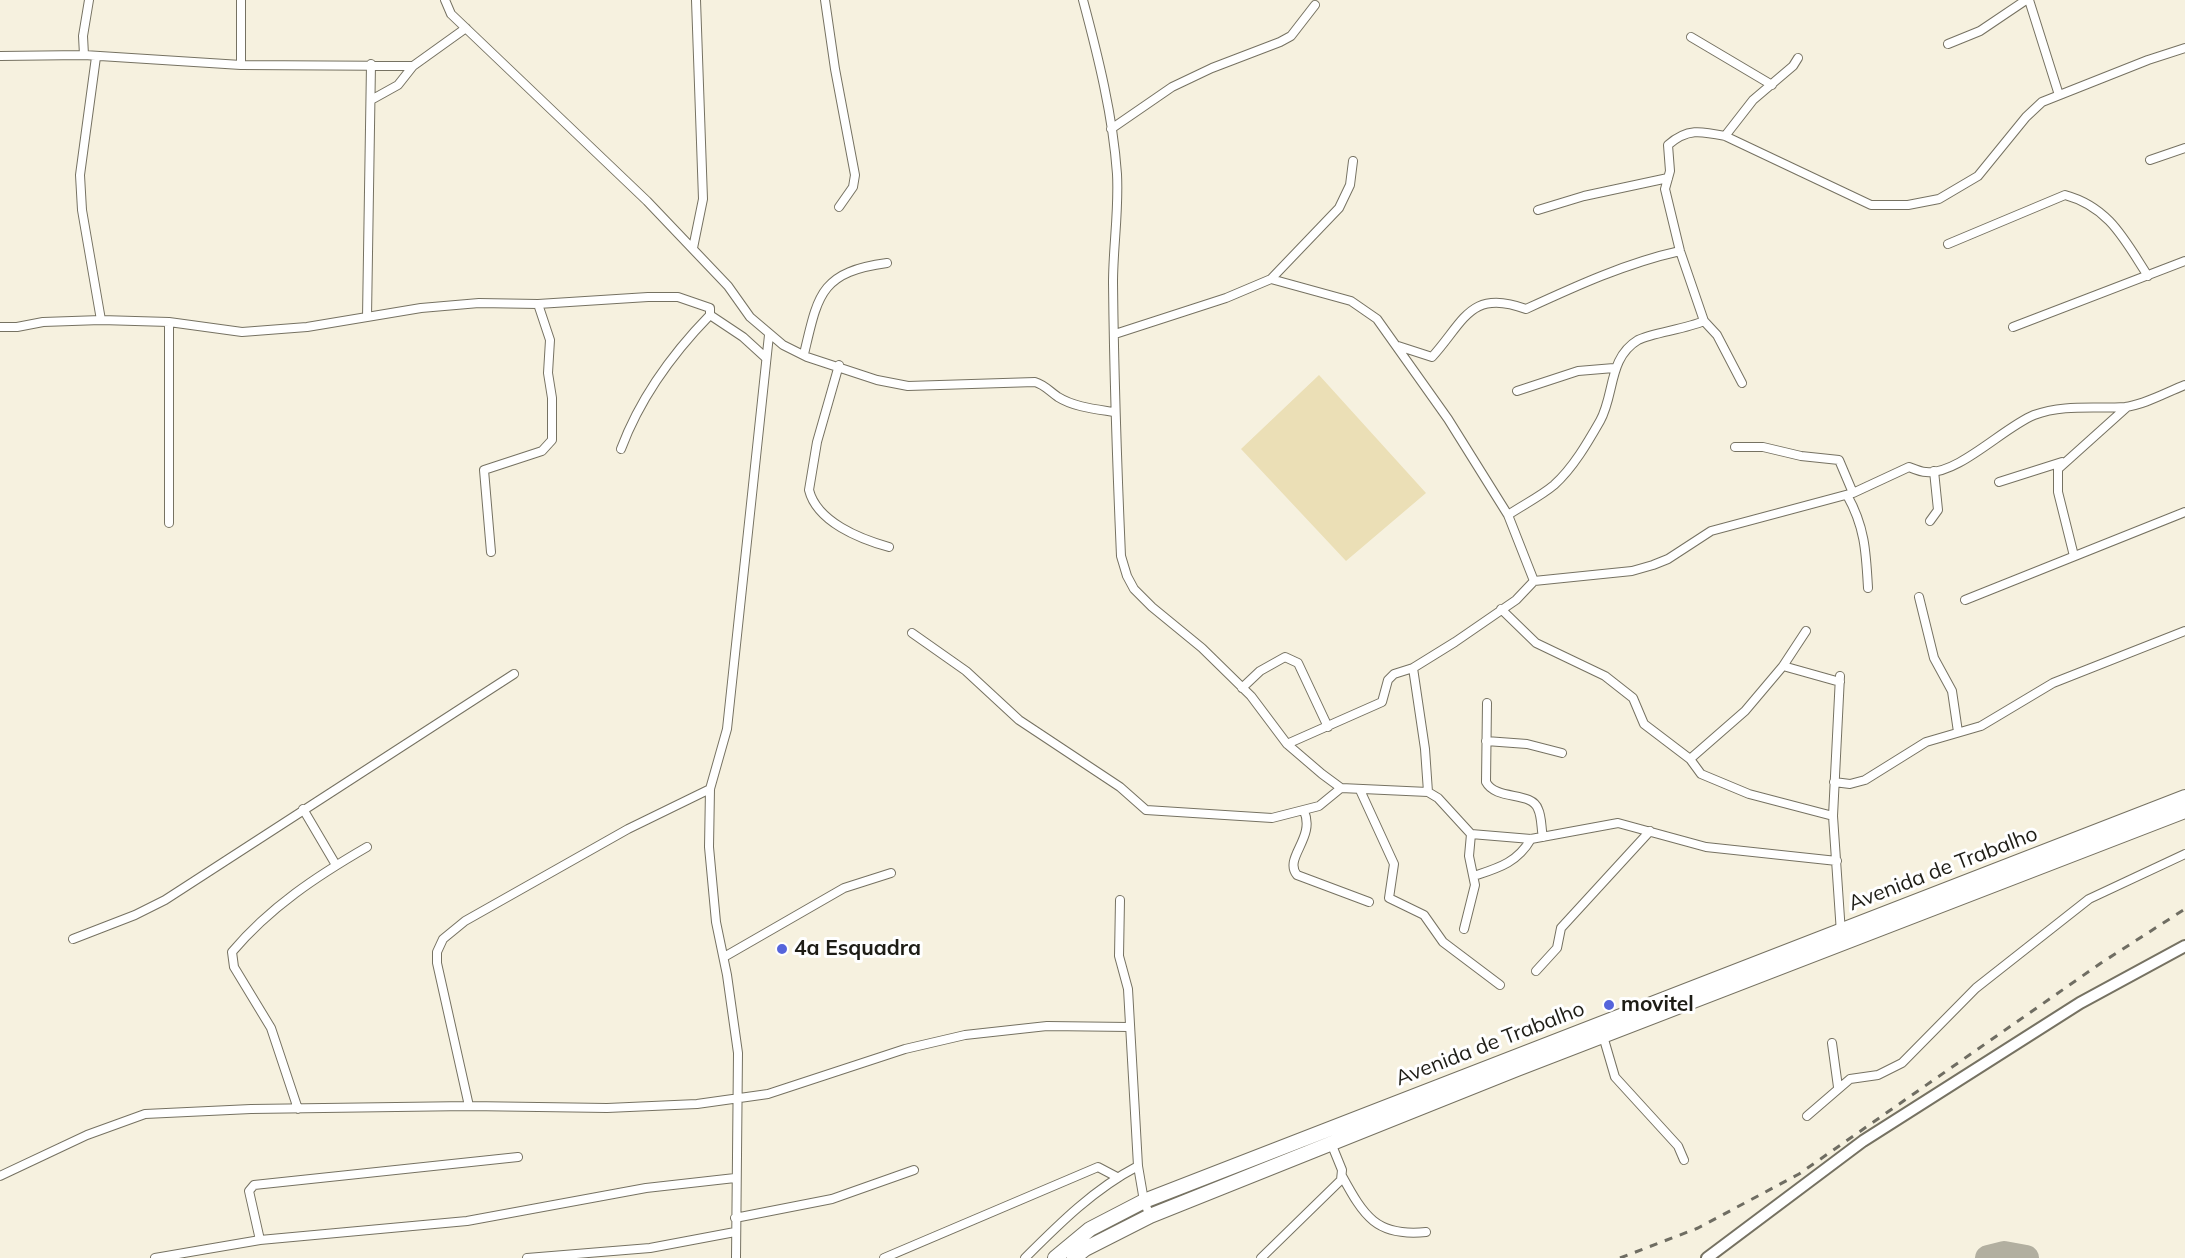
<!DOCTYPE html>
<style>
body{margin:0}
canvas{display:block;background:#f6f1df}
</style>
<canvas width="2185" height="1258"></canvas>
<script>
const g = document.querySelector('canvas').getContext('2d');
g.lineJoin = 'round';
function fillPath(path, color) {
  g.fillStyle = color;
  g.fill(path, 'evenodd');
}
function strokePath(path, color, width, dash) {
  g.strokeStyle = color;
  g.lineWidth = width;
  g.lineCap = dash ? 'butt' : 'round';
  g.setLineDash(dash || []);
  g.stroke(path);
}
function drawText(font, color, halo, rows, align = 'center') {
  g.font = font + ' Mulish,sans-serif';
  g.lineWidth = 6;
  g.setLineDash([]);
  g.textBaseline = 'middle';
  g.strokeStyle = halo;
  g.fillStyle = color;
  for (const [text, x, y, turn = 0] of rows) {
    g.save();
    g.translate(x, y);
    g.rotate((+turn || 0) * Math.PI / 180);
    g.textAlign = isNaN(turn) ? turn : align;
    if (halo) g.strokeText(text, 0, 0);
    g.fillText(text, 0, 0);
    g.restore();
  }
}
const green = new Path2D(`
 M1319,375L1426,493L1346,561L1241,449Z`);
const taxiway = new Path2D(`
 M1988,1258L2004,1254L2026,1258`);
const minor = new Path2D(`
 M241,0V65
 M445,0L451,14L647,201L728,286L750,317L783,345L807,357L877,380L908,386L1035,382C1045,385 1049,391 1058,397C1074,407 1095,409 1114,412
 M825,0L835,69L855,175L853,187L839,207
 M1083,0C1098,56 1113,116 1117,174C1119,211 1113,247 1113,283C1114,374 1117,465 1121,556L1127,576L1134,589L1152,607L1202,648L1251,696L1287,744L1322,774L1341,788L1428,792L1438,798L1471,834L1531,839L1618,823L1706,847L1837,861
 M2029,0L2059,95
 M1691,37L1772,85
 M1948,44L1980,31L2026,0
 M84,55L83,36L89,0
 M0,56L84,55L241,65L413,66L466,28
 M96,57L80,175L82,210L101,320
 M371,100L398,85L413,66
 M1111,129L1172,87L1212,68L1280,42L1291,36L1315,5
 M1725,136L1753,100L1793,66L1798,58
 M2150,160L2185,148
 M1538,210L1584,196L1668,178
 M1948,244L2065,195C2109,207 2124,239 2148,276
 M693,248L703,199L696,0
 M1271,279L1351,301L1377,319L1448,419L1508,515L1534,581
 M367,317L371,64
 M1704,321L1717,335L1742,383
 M169,322V523
 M0,327H17L43,322L101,320L169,322L242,332L307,327L421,308L479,303L538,304L648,297H678L710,308V315L743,337L766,358
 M2013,327L2185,261
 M1115,334L1226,298L1271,279L1339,208L1350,185L1353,161
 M1398,346L1432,357C1464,322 1470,288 1526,309C1576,286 1626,263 1680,251
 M804,354C818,295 820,272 887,263
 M839,365L817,442L809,490C817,522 860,539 889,547
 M1517,391L1578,371L1614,368
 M1735,447H1763L1801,456L1839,460L1853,493
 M621,449C640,398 672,354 710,315
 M1999,482L2062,462
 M1847,495C1865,527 1866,552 1868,588
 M1508,515C1523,505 1541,496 1554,485C1573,468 1588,442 1600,421C1615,394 1608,358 1638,340C1651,333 1686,329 1704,321L1680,251L1665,189L1670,171L1668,145C1687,128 1701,131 1725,136L1871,205H1908L1939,199L1978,176L2026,117L2042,102L2148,60L2185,48
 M1930,521L1938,510L1934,471
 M491,552L484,470L542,451L552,440V398L548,373L550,340L538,304
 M2074,556L2058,492V469L2127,407
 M1919,597L1934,658L1952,691L1958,732
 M1965,600L2185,512
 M1501,609L1536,643L1605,676L1633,698L1644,724L1690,759L1701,774L1749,794L1833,816
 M912,633L966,671L1019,720L1120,787L1146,810L1272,818L1319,806L1341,788
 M1783,666L1806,631
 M1413,668L1425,749L1428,792
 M1840,676L1833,816L1841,933
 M1242,688L1260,671L1285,657L1298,663L1328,727
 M1487,703L1486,782C1496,801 1532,791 1538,809C1542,817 1541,829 1543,837
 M1486,741L1527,744L1562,753
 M1287,744L1382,702L1388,680L1394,674L1413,668L1455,642L1516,600L1534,581L1632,571L1653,565L1668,559L1711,531L1853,493L1909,467C1914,469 1921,472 1926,472C1958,475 2004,427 2034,415C2064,404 2094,409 2125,407C2144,405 2167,392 2185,385
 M1690,759L1745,711L1783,666L1840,682
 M1834,782L1850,784L1865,780L1926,742L1981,726L2053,683L2185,631
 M1360,790L1394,864L1389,898L1424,915L1443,942L1500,985
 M303,809L336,865
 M1304,811C1316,838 1283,858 1297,875L1369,902
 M1474,876C1498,868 1517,863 1531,839
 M1120,900L1119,956L1128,989L1138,1166L1144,1201L1150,1216
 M1464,929L1475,885L1469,856L1471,834
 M73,939L135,915L165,900L514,674
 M724,957L844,888L891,873
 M1536,971L1557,948L1561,928L1650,831
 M1603,1036L1615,1077L1678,1146L1684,1160
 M1832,1043L1838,1087
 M469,1106L437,963V952L443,939L465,921L628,829L710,789
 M298,1109L271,1028L234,967L232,952C270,907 317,876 367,847
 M1807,1116L1850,1079L1878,1075L1902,1063L1976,988L2089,899L2185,854
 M0,1176L87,1135L145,1114L251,1109L469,1106L607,1108L697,1104L768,1094L905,1049L965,1035L1047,1026L1129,1027
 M1342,1176C1364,1216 1376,1237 1426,1232
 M735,1218L832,1199L914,1170
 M260,1240L249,1191L254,1185L518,1157
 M155,1258L260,1240L467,1221L646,1188L735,1178
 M527,1258L650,1248L735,1232
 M736,1258L738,1053L727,975L716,922L709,847L710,789L727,729L769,335
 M884,1258L1098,1167L1117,1177
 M1025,1258C1060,1223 1094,1189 1138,1166
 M1261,1258L1341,1180L1342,1170L1331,1143`);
const tertiary = new Path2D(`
 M1707,1258L1863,1141L2080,1003L2185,946`);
const trunk = new Path2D(`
 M1055,1258L1090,1229L1144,1201L2185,797
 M1074,1258L1085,1249L1150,1216L1517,1069L2185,811`);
const rail = new Path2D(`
 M1620,1258L1698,1228L1799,1174L2101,963L2185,909`);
const markers = [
 [782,949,6,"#5564db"],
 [1609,1005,6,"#5564db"]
];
const streetNames = [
 ["Avenida de Trabalho",1943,869,-21],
 ["Avenida de Trabalho",1490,1044,-21]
];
const poiNames = [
 ["4a Esquadra",794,949],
 ["movitel",1621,1005]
];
fillPath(green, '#ebdfb6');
strokePath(taxiway, '#b2afa0', 26);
strokePath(minor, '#767262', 10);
strokePath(tertiary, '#767262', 14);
strokePath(trunk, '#767262', 16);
strokePath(minor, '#fff', 8);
strokePath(tertiary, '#fff', 10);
strokePath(trunk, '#fff', 14);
strokePath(rail, '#6f6d62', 3, [8, 8]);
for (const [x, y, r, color] of markers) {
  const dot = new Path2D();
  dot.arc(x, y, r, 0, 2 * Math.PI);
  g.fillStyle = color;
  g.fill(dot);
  strokePath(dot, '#fff', 2);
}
drawText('21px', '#1e1d16', '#fff', streetNames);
drawText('bold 21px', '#1e1d16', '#fff', poiNames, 'left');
</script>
